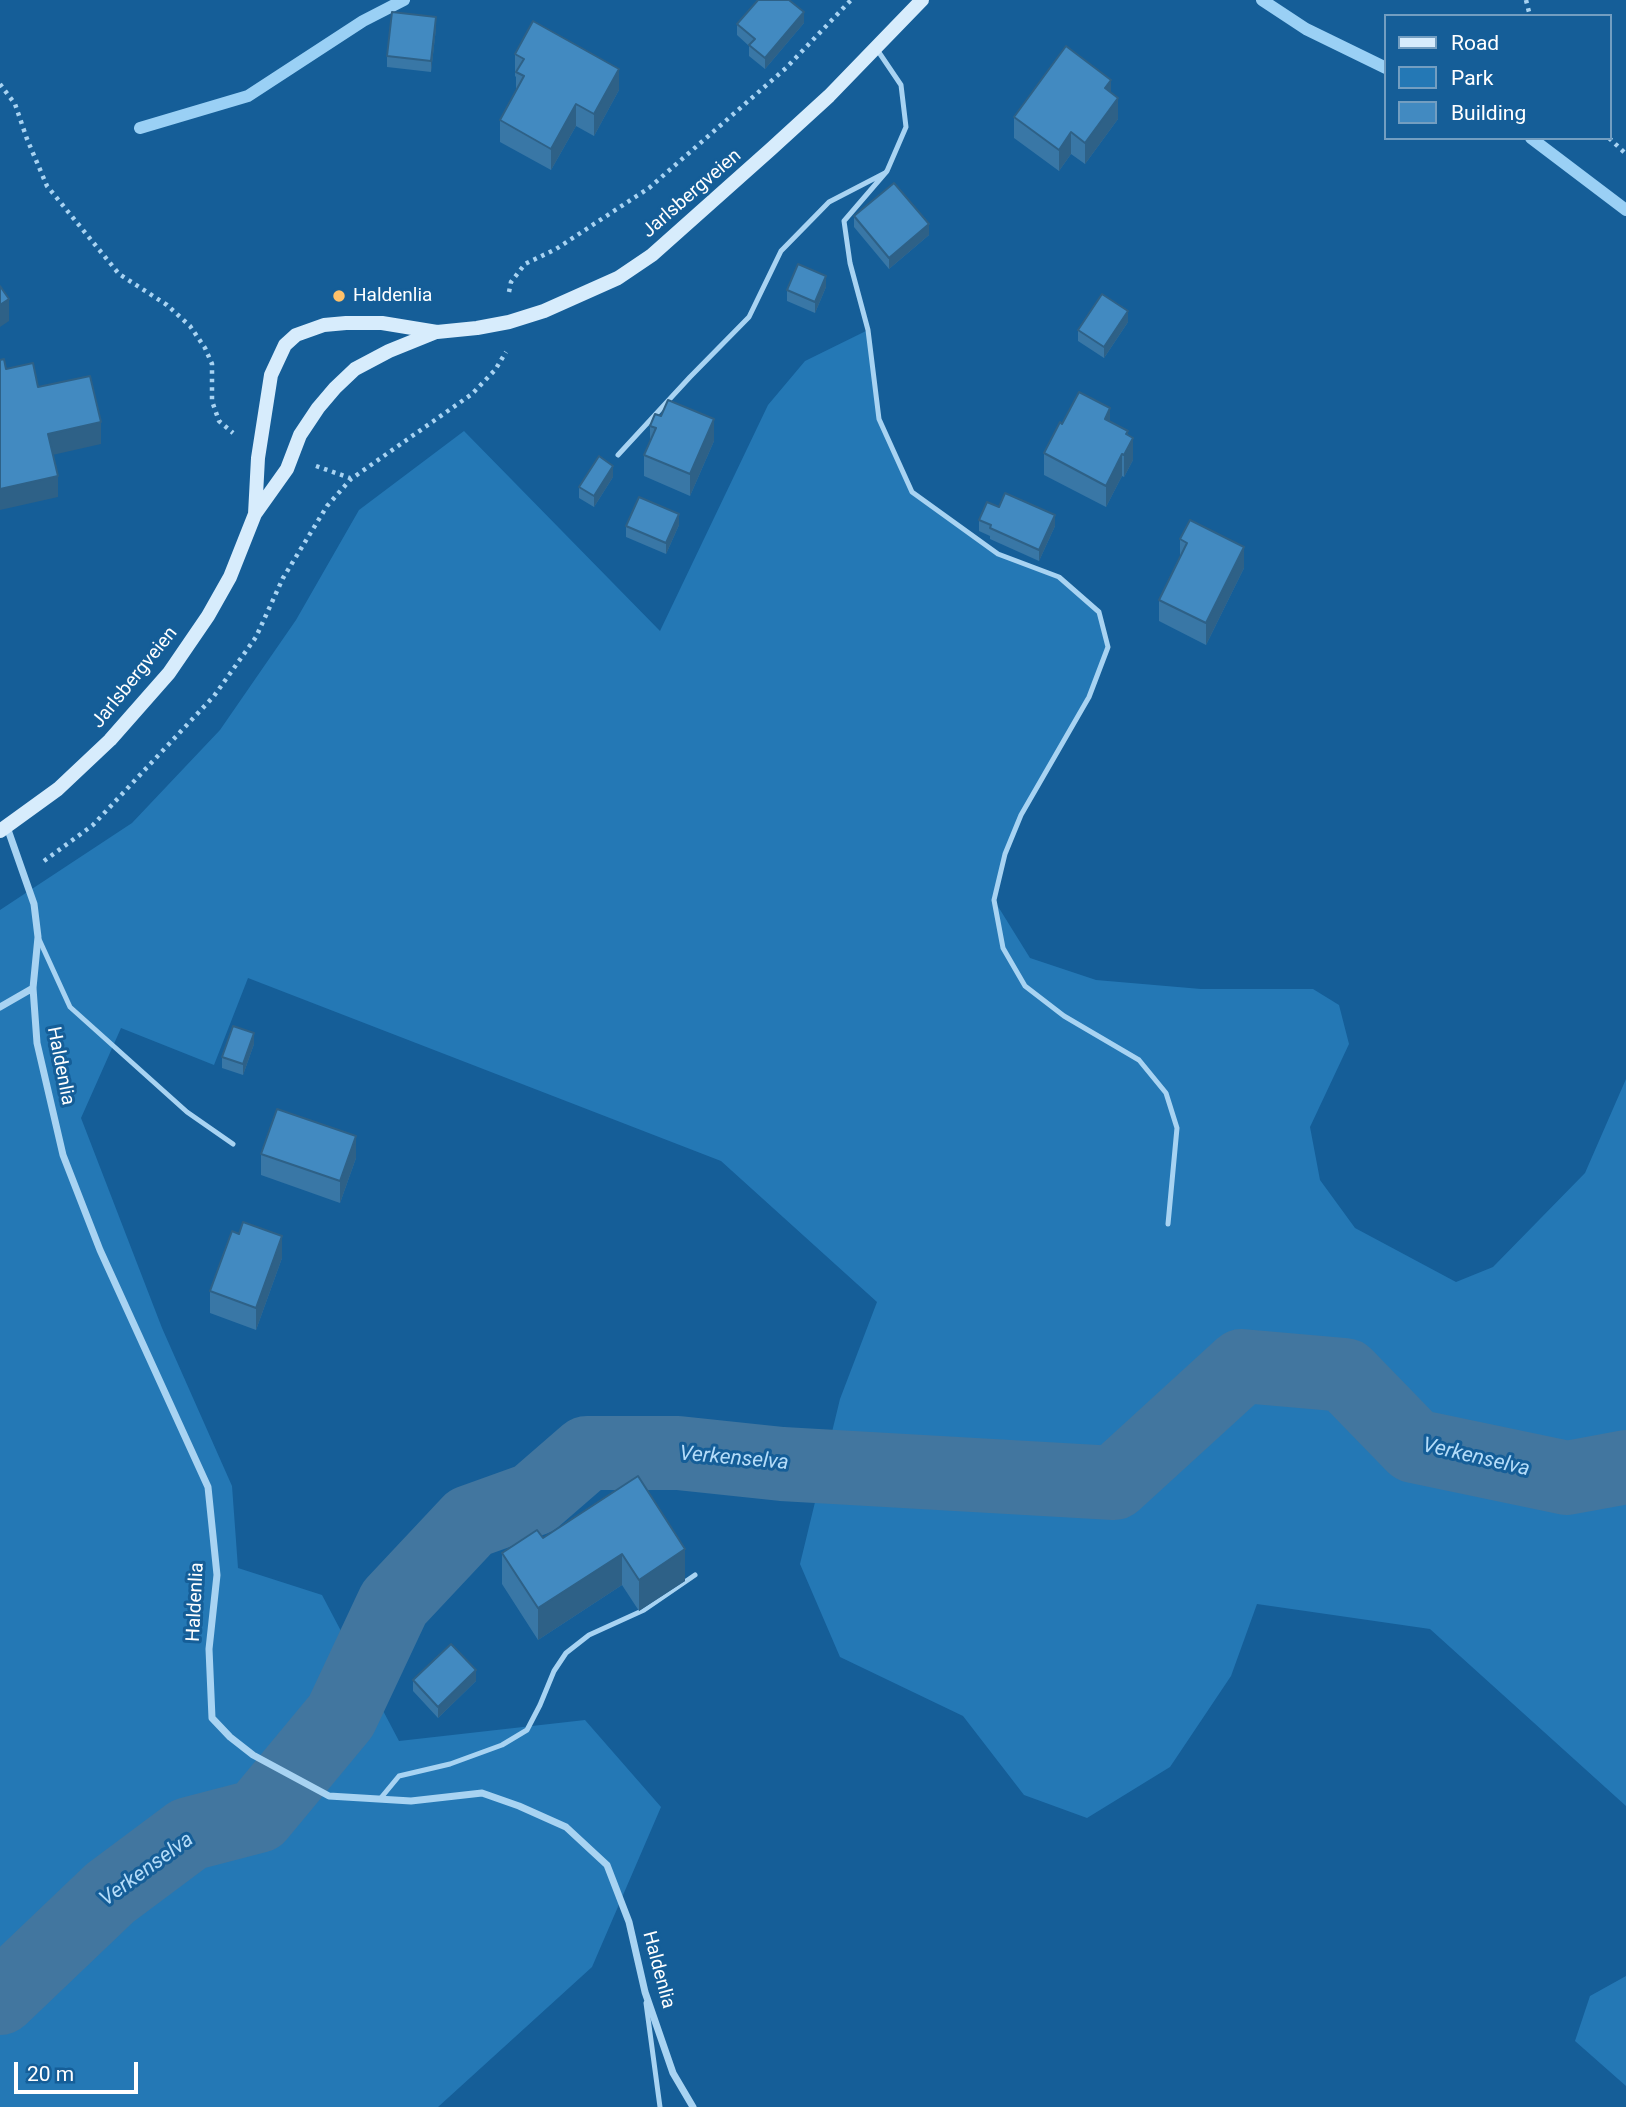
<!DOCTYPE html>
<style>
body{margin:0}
#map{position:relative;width:1626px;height:2107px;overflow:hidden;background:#155e98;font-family:Roboto,sans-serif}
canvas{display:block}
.legend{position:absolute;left:1384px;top:14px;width:228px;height:126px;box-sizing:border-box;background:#155e98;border:2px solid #739ec1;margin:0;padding:9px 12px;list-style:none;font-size:21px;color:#fff}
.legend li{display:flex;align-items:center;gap:14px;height:35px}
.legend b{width:35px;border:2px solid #739ec1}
.scale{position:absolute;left:14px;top:2062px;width:124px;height:32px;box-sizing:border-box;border:4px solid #fff;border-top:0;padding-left:9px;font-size:21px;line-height:24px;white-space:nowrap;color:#fff;-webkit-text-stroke:5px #155e98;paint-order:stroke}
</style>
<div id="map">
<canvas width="1626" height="2107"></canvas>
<ul class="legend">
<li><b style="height:9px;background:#d7ecfc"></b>Road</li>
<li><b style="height:19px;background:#2478b5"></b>Park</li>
<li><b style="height:19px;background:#428ac1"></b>Building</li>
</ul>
<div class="scale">20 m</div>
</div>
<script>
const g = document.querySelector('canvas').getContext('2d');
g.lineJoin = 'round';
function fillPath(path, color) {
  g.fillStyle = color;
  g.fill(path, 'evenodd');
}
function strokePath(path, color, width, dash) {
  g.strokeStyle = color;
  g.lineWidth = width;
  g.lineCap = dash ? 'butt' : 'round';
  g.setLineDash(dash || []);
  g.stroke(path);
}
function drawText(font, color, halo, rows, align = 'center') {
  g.font = font + ' Roboto,sans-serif';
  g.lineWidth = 6;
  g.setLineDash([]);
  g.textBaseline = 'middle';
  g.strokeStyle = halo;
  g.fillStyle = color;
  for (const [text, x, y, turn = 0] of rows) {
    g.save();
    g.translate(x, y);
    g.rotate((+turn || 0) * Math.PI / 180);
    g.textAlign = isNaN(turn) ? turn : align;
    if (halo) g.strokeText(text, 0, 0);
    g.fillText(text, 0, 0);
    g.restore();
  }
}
const green = new Path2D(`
 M868,330L879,419L912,492L998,554L1059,577L1099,612L1108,647L1089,697L1021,815L1005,854L994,900L1030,958L1096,980L1201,989H1313L1339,1005L1349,1044L1310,1127L1320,1180L1355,1228L1456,1282L1493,1267L1585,1173L1626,1079V1806L1430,1629L1257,1604L1231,1676L1170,1767L1087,1818L1024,1795L963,1716L840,1657L800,1564L840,1399L877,1302L721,1161L248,978L214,1065L121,1028L81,1118L162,1328L232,1486L238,1568L322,1595L399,1741L585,1720L661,1807L592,1967L438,2107H0V910L132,823L220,730L296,620L359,510L464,431L660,631L768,405L805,361Z
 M1626,1976V2086L1575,2041L1590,1996Z`);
const stream = new Path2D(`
 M1262,0L1306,29L1386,68
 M140,128L248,96L363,21L404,0
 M1531,138L1626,210`);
const river = new Path2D(`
 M0,1998L110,1893L189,1834L258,1816L341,1716L394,1603L470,1522L534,1499L587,1453H678L782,1464L1114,1483L1242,1366L1345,1375L1414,1446L1567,1478L1626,1467`);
const path = new Path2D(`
 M1526,0L1530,16
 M0,84L15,104L27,139L47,186L119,274L167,305L190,326L205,348L212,364V401L219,421L233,433
 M1609,138L1626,154
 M509,292L511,282L525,264L556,249L649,188L786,68L851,0
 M316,466L350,478
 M44,861L93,825L214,696L256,637L283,578L327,506L351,479L472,394L495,370L506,352`);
const lane = new Path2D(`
 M876,48L901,85L906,127L887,171L844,221L850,263L868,330L879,419L912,492L998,554L1059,577L1099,612L1108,647L1089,697L1021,815L1005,854L994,900L1003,948L1025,986L1064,1016L1139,1060L1166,1093L1177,1128L1168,1224
 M618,455L690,377L749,317L781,251L829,202L885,173
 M38,937L70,1007L187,1112L233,1144
 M380,1799L399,1776L450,1764L502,1745L527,1730L540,1705L554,1671L566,1653L589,1635L644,1610L695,1575
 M646,2003L660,2107`);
const street = new Path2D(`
 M7,827L34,904L38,937L33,988L37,1043L63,1155L100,1250L208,1487L217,1575L209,1649L212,1718L230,1737L253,1755L329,1796L411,1801L482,1793L519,1806L566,1827L607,1865L629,1922L645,1992L673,2073L693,2107
 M0,1007L33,988`);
const secondary = new Path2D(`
 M255,514L258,458L271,375L285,345L296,335L324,325L346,323H382L437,332L477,328L509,322L544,311L618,278L652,255L771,149L829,96L922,0
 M0,831L58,789L110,740L169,673L208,616L230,577L255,514L287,469L300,435L318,408L335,388L355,369L389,351L436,332`);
const wall = new Path2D(`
 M804,23L765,69L749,56V46L737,35V24Z
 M436,28L431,72L387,67V56Z
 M515,54L619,90L594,136L576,126L551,170L500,142V120L516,91V77L515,76Z
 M1111,92L1118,119L1085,164L1071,154L1059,171L1014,138V117Z
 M854,216L929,235L889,269L854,227Z
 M826,287L815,313L787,301V290Z
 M1128,322L1104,358L1078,341V330Z
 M1110,422L1128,435L1133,460L1124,477L1122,476L1106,507L1044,475V453L1062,424Z
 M650,426L714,441L690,496L644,476V455L650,441Z
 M613,477L594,507L579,498V487Z
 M999,507L1055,526L1039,561L990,539V536L979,531V520Z
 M679,525L666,554L626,537V526Z
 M1180,539L1244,568L1206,645L1159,621V600L1180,557Z
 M254,1044L243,1075L222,1068V1057Z
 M261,1154L356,1158L340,1203L261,1175Z
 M282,1258L256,1330L210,1313V1291Z
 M638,1476L685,1581L639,1611L622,1585L538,1640L502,1584V1553L543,1538Z
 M413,1680L476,1681L438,1718L413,1691Z`);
const shadedWall = new Path2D(`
 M804,12V23L765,69V58Z
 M436,17V28L431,72V61Z
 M619,69V90L594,136V114Z
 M1111,80V101L1105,88Z
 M1118,98V119L1085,164V143Z
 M576,104V126L551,170V149Z
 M1071,132V154L1059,171V150Z
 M929,224V235L889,269V258Z
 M826,276V287L815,313V302Z
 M9,299V321L0,327V305Z
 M1128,311V322L1104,358V347Z
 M1110,408V430L1105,419Z
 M714,419V441L690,496V474Z
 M101,422V444L48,456V434Z
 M1128,431V449L1133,438V460L1124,477V455L1126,434Z
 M1122,454V476L1106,507V486Z
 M613,466V477L594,507V496Z
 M58,476V497L0,510V489Z
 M679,514V525L666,554V543Z
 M1055,515V526L1039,561V550Z
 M1244,547V568L1206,645V623Z
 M254,1033V1044L243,1075V1064Z
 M356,1136V1158L340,1203V1181Z
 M282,1236V1258L256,1330V1308Z
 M685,1549V1581L639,1611V1580Z
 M622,1554V1585L538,1640V1608Z
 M476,1670V1681L438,1718V1707Z`);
const building = new Path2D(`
 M758,0H789L804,12L765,58L749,45L755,39L737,24Z
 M392,12L436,17L431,61L387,56Z
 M533,21L619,69L594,114L576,104L551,149L500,120L524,76L516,72L524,59L515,54Z
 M1066,46L1111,80L1105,88L1118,98L1085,143L1071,132L1059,150L1014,117Z
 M894,183L929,224L889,258L854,216Z
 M798,264L826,276L815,302L787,290Z
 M0,286L9,299L0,305Z
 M1102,294L1128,311L1104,347L1078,330Z
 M4,359L6,369L33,363L38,387L90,376L101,422L48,434L58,476L0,489V360Z
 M1079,392L1110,408L1105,419L1128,431L1126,434L1133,438L1124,455L1122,454L1106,486L1044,453L1060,422L1062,424Z
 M668,400L714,419L690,474L644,455L656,428L650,426L655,414L661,416Z
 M599,456L613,466L594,496L579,487Z
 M1005,493L1055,515L1039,550L990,528L991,525L979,520L987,502L999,507Z
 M639,497L679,514L666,543L626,526Z
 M1190,520L1244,547L1206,623L1159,600L1187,543L1180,539Z
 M233,1026L254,1033L243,1064L222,1057Z
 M277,1109L356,1136L340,1181L261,1154Z
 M243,1222L282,1236L256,1308L210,1291L232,1231L239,1234Z
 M638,1476L685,1549L639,1580L622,1554L538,1608L502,1553L537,1530L543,1538Z
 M451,1644L476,1670L438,1707L413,1680Z`);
const markers = [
 [339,296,7,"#ffc169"]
];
const streetNames = [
 ["Jarlsbergveien",692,194,-41],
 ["Jarlsbergveien",135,678,-51],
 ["Haldenlia",60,1066,79],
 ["Haldenlia",196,1602,-87],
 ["Haldenlia",658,1970,75]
];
const poiNames = [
 ["Haldenlia",353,296]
];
const waterNames = [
 ["Verkenselva",1476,1458,13],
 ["Verkenselva",734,1459,5],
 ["Verkenselva",147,1870,-36]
];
fillPath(green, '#2478b5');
strokePath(stream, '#9ad0f5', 12);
strokePath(river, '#42769f', 74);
strokePath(path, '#a8d3f2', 4.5, [3.5, 5]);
strokePath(lane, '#a8d3f2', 5);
strokePath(street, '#a8d3f2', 7);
strokePath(secondary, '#d7ecfc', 14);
fillPath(wall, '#3977a6');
fillPath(shadedWall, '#2e6187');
fillPath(building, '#428ac1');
strokePath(building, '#2e6187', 2);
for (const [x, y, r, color] of markers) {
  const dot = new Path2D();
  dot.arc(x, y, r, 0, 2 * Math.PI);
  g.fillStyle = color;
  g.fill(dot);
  strokePath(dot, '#155e98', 2.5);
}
drawText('19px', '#fff', '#155e98', streetNames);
drawText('19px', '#fff', '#155e98', poiNames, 'left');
drawText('italic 21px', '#b4dcf9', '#155e98', waterNames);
</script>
